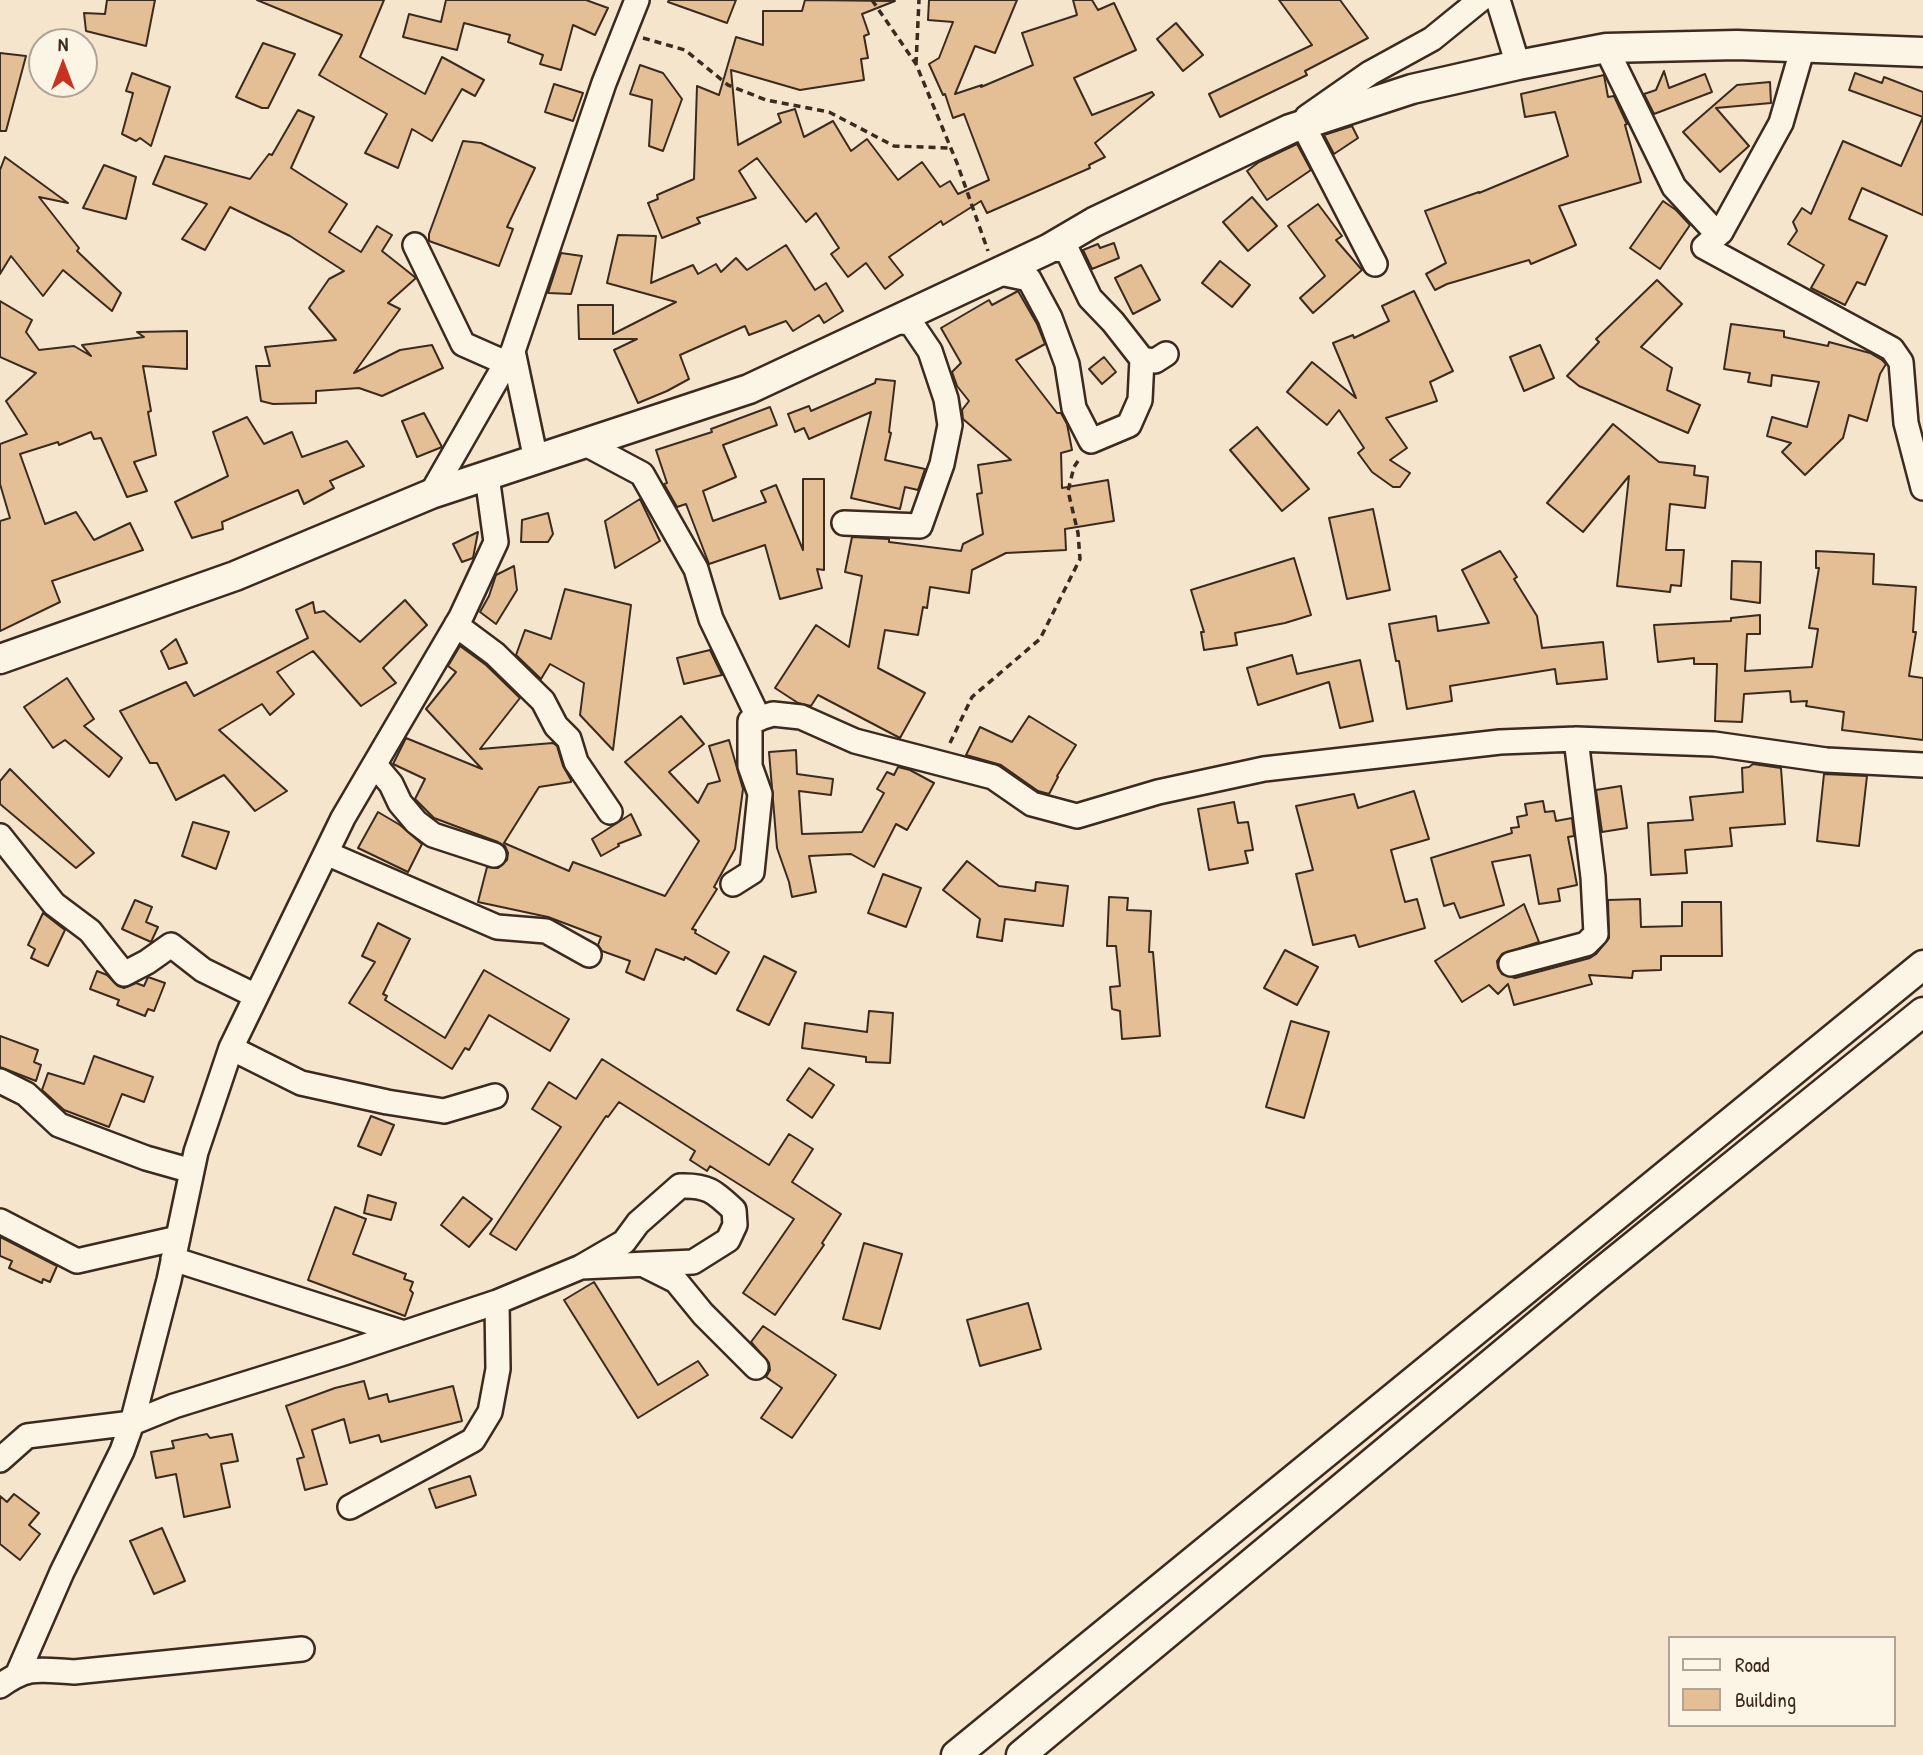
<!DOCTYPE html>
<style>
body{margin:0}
#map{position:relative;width:1923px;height:1755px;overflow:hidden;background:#f5e5cd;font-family:"Patrick Hand",sans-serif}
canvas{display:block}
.legend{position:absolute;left:1668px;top:1636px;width:228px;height:91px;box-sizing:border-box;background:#fcf5e5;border:2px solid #afa495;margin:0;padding:9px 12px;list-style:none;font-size:21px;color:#3b2a1e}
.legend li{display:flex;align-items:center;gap:14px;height:35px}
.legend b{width:35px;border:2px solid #afa495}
.north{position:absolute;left:28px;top:28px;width:70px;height:70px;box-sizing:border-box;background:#fcf5e5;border:2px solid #afa495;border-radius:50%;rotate:0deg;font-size:19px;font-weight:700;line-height:28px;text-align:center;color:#3b2a1e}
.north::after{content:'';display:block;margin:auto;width:24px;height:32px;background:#c8321e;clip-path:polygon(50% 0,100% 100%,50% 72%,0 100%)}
</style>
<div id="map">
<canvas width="1923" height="1755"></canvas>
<ul class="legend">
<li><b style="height:9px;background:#fcf5e5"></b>Road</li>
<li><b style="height:19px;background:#e4bf95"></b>Building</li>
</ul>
<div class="north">N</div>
</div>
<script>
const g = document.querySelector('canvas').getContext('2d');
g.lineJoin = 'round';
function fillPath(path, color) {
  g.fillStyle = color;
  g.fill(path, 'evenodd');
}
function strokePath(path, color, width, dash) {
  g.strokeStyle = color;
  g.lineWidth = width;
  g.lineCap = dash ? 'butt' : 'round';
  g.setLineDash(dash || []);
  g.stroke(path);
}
const building = new Path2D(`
 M107,0H155L146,46L86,31L84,13L105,14Z
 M257,0H384L360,57L425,94L442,57L484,80L475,96L462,89L432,141L412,129L398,168L365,153L387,114L319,75L342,35Z
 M446,0H586L608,8L595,35L573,25L561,70L540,64L543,55L508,42L510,35L464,23L457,50L403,37L409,14L441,22Z
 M669,0H736L727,23L668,2Z
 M805,0L895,1L862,14L869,34L864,36L868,58L861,59L864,80L800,90L731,70L738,145L781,122L778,114L795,109L804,137L833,121L851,151L867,139L898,180L922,162L940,187L950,181L958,194L989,180L964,114L953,118L945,94L943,95L929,64L939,58L953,22L928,20L929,0H1017L995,53L975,46L955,94L982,85L981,87L1033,65L1022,33L1077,15L1073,0H1092L1098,10L1114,3L1136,50L1074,78L1092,115L1152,92L1154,95L1095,143L1105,157L1089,165L1090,168L987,213L981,201L943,225L941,221L889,257L903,275L885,289L866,263L848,277L831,254L839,248L816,213L806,222L757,158L739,171L756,198L697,218L700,223L662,238L648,203L658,199L657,195L694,179L697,86L719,95L736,37L763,45V11H802Z
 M1279,0H1340L1368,38L1305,71L1307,75L1220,117L1209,94L1312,45Z
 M1176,23L1203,55L1183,71L1157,39Z
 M263,43L295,54L268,108H262L236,97Z
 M0,53L26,56L6,131H0Z
 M640,65L663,73L682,99L663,151L649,146L652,100L630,94Z
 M1664,71L1669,88L1705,74L1712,92L1654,114L1644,94L1656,90Z
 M132,73L170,87L151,146L140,138L136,141L122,134L133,93L126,91Z
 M1855,73L1882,83L1884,77L1923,92V215L1862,188L1849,219L1887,236L1865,285L1857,282L1845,305L1811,288L1824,265L1788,244L1797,231L1793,222L1802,208L1811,214L1843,141L1901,166L1923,117L1849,90Z
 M1604,75L1608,97L1614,96L1627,124L1625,125L1641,182L1559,206L1576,245L1531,264L1529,260L1447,284L1435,290L1426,274L1446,263L1425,211L1479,192V193L1568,156L1555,112L1525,117L1521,94Z
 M1770,82L1771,103L1716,108L1749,146L1720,172L1683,132L1737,85Z
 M554,84L583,93L573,121L545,112Z
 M298,110L314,117L291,168L347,204L329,232L361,252L377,226L392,235L382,251L416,278L388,303L400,309L354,373L400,350L432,345L443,368L382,396L359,388L316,391V403L273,404L261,401L256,366H270L265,347L336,340L309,308L329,279L344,271L290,236L230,207L205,250L182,239L207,204L153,184L165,156L250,179L269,154L272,155Z
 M1352,126L1358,138L1334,154L1324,135Z
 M463,141L481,143L535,168L507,227L513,229L499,266L429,241V234Z
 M1297,144L1311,170L1267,200L1247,171L1259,162Z
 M5,157L68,203L39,197L79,248L77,251L121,293L112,311L63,270L43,296L11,256L0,274V170Z
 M104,165L136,177L126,219L83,208Z
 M1252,197L1277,226L1248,251L1223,222Z
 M1663,201L1676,210L1690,225L1660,269L1630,248Z
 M1318,204L1342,236L1336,240L1362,270L1313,313L1300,298L1325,276L1288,226Z
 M618,235L656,236L651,283L693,265L698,274L716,264L721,272L736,258L747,270L786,245L815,290L826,283L843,311L824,323L819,315L793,331L786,321L749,335L745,326L680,355L689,379L667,391L638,403L614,350L637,339H579L578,305H613V334L676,302L607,283Z
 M1114,243L1119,258L1092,269L1083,250L1098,244L1100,248Z
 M561,253L582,256L571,294L548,293Z
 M1220,261L1250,285L1232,307L1202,283Z
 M1141,265L1160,300L1133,314L1115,278Z
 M1657,280L1682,304L1641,347L1672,368L1667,390L1700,405L1688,433L1579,386L1567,376L1599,342L1596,339Z
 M1018,291L1037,324L1045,344L1016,360L1057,413H1061L1067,424L1072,450L1061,453L1062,488L1108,480L1114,521L1065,529L1066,550L1006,553L972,570L969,593L930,587L927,608L923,607L918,635L885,630L878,668L925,693L900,738L818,695L811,706L798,703L775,688L816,625L849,647L862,576L845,572L852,537L889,539V542L961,551L963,544L983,534L977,494L982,493L978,465L1011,460L963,419L962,410L969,401L957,386L952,372L961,363L941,328L989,300L992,305Z
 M1414,291L1453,371L1430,382L1437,401L1386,418L1407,448L1390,460L1410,473L1400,487H1393L1372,472L1358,453L1364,448L1339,410L1327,425L1287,392L1312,362L1356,398L1333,343L1353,335L1354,338L1389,321L1382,306Z
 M0,301L32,320L26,332L39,350L74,346L91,356L82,345L144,337L137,332L187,331V369L143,366L151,411L148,412L156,455L134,462L147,491L127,497L101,438L94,439L91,432L59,445L58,442L20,454L45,524L76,512L94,540L130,523L143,550L52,581L60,602L0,631V521L10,518L0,484V444L27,434L6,401L36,373L0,357Z
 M1731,324L1784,331V337L1828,346L1829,342L1870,353L1882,360L1886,364L1880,374L1867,421L1849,415L1843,438L1805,475L1782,452L1791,443L1767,436L1772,417L1807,427L1819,382L1772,375L1771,386L1748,382L1750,373L1724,369Z
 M1540,345L1554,378L1524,391L1510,357Z
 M1104,357L1116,372L1102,384L1089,369Z
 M876,379L895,381L889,432L891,433L885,460L925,469L918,490L905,487L900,509L851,498L871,412L809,439L804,428L795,432L788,414L809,406L811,411L875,383Z
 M770,407L777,425L723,445L736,477L703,491L713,521L766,502L761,491L776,485L803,550V479H824V570L817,569L822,588L780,599L765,545L709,564L686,504L677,507L664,484L667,483L656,450L712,432L711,429Z
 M424,413L442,447L417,457L402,421Z
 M247,417L264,444L292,432L302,457L347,441L364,466L330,481L334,488L304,504L298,490L222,522L223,529L192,538L175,502L228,476L213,432Z
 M1613,424L1659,462L1695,466L1694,475L1708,477L1705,508L1670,504L1666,550H1684L1681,586L1671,585L1670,592L1617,586L1629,476L1583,532L1547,503Z
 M1257,427L1309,489L1282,511L1230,450Z
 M640,499L660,541L615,568L605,521Z
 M1373,509L1390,590L1347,599L1329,518Z
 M548,513L553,534L548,542H521L522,520Z
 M478,532L473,558L462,562L453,544Z
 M1500,551L1517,577L1514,579L1537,616L1542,648L1603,642L1607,679L1557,684L1555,669L1450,686L1452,701L1407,709L1399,661H1396L1389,624L1436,616L1438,631L1489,623L1462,570Z
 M1816,551L1874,554L1873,584L1916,587L1913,632H1916L1909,676L1923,678V740L1842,730L1844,712L1806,706L1807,701L1791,702L1790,691L1744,694L1742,722L1715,721L1717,664H1694V658L1658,662L1654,625L1731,621V618L1760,615V634H1747L1745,671L1812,667L1818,629L1809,628L1819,568H1816Z
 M1294,558L1311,615L1285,623L1235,633L1237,645L1204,650L1201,632H1204L1191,590Z
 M1732,561L1761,562L1760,603L1731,599Z
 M514,566L517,590L496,624L480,612L489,596L496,575Z
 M565,589L631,605L613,750L580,715L584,683L550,664L541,679L516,655L525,630L551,639Z
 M405,600L427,625L383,668L396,683L361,706L313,651L277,672L294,694L270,715L262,704L219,730L287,791L255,811L224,775L176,800L157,763H150L120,711L186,682L194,696L308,638L296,610L313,602L315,613L324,611L360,642Z
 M176,639L187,663L169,669L161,651Z
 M460,646L486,665L520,698L480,749L553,743L557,746L563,766L571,780V782L539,787L504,843L569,871L573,862L665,896L699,841L625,762L681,716L704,744L669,772L698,803L708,784L720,781L709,746L729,740L743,789L735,849L714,887L717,889L692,929L696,930L695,933L729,952L716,974L685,957L684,960L656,949L644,980L626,972L630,961L602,951L598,945L601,937L548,917L478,902L487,867L498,868L507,860L508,853L505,846L498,842L434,818L415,799L425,779L393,764L406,738L482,769L426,709L456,672L448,666Z
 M710,650L722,675L684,684L677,658Z
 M1292,655L1297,674L1360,660L1373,721L1340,728L1329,682L1258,705L1247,668Z
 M67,678L94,719L84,726L122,758L109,777L65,740L53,748L24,707Z
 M1029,716L1076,745L1057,776L1058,777L1049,794L1038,791L1001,765L966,755L980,727L1012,742Z
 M796,750L797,774L833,779L831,795L799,791L802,834L862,832L884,793L877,789L887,772L894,775L898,767L910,770L934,783L907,830L896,824L874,867L851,854L809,856L816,892L792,897L789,882L777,848L769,752Z
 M1753,764L1781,768L1785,824L1730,828L1732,846L1685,850L1687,873L1651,875L1648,823L1693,820L1690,797L1743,792L1742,768L1749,767Z
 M10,769L94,853L76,868L0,804V781Z
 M1824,774L1867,776L1859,846L1817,841Z
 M1621,786L1627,828L1602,832L1596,790Z
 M1414,791L1429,839L1391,850L1405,902L1417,899L1425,928L1359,947L1355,935L1313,945L1296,874L1313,870L1296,806L1354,794L1358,808Z
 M1543,801L1545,812L1554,811L1556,821L1572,818L1574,836L1568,837L1577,885L1558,889L1560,901L1539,904L1530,855L1492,862L1504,905L1460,918L1454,903L1444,906L1431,858L1512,833L1511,828L1519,827L1517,817L1527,815L1525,804Z
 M1234,802L1238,823L1248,822L1253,850L1245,851L1248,863L1209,870L1198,809Z
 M378,812L400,825L422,844L408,872L358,848Z
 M631,814L641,835L618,844L619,846L601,856L592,839Z
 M193,822L229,832L216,869L182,856Z
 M967,861L999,886L1035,891L1036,882L1068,886L1063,926L1005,919L1002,941L977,937L980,919L943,890Z
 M883,874L921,888L906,927L868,913Z
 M1109,897L1128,898L1127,910L1151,911L1149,952H1153L1160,1036L1122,1039L1120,1011L1112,1009L1110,987L1120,986L1116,946H1107Z
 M1640,899L1641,927L1682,926V902H1721L1722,956H1661V970L1633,971L1632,978L1589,975L1592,984L1514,1005L1508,984L1498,994L1489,985L1462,1002L1435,961L1524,904L1539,942L1502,954L1497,961L1498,968L1502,974L1515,978L1590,958L1596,954L1609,938L1608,900Z
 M135,900L152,907L146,922L158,927L151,942L122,929Z
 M43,913L65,930L48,966L31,958L35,949L28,945Z
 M378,923L410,939L383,994L387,996L385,1000L445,1038L484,970L569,1019L550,1051L489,1015L469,1050L465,1048L452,1069L349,1003L375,962L362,956Z
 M1285,950L1318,967L1297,1005L1264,988Z
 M764,956L796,972L769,1025L737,1010Z
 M97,971L107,975L118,986L124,988L136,983L144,986L148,977L165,983L154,1011L148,1009L145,1016L117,1005L119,1000L90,989Z
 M869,1011L893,1013L890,1063L866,1062V1057L802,1048L805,1023L867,1032Z
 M1291,1021L1329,1032L1304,1118L1266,1107Z
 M0,1036L38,1050L34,1062L41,1065L36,1081L0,1067Z
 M94,1056L153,1077L144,1102L122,1094L109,1127L64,1110L42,1090L48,1073L84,1084Z
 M602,1059L769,1165L789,1134L813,1149L792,1182L841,1214L822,1243L824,1245L775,1315L743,1293L794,1219L710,1166L707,1171L690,1160L695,1151L619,1102L608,1117L606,1116L516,1250L490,1234L561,1127L532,1109L549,1082L576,1099Z
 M809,1068L834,1085L812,1118L787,1100Z
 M371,1116L394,1125L381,1155L358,1146Z
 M368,1195L396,1203L391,1220L364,1213Z
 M463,1197L492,1219L469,1247L441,1225Z
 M335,1207L366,1219L353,1254L406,1274L404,1279L413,1282L410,1290L413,1293L405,1316L308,1280Z
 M0,1237L57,1266L50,1282L43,1279L42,1283L9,1268L12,1261L0,1256Z
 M864,1243L902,1254L880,1329L843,1319Z
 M594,1282L658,1385L698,1361L708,1375L638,1418L564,1300Z
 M1028,1303L1041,1349L980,1366L967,1320Z
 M763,1326L836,1375L792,1438L761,1418L782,1388L766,1377L770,1370L769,1363L751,1342Z
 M364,1381L369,1399L387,1394L389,1402L453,1386L462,1421L381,1442L379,1435L350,1443L344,1419L312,1430L327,1484L305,1490L297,1459L304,1457L286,1406L335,1388Z
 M207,1434L210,1438L232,1434L238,1461L221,1464L230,1507L184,1517L176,1474L156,1478L151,1452L174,1448L172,1441Z
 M470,1476L476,1495L436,1508L429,1489Z
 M14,1494L39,1513L29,1525L40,1534L20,1560L0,1544V1496L7,1502Z
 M162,1528L185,1581L154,1594L130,1541Z`);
const path = new Path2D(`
 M872,0L916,64L957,163L988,251
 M643,38L685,50L728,85L766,100L829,112L894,146L950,148
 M916,64L919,0
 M950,743L972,697L1040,639L1080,559L1078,533L1068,491L1074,467L1080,458`);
const minor = new Path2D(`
 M1498,0L1518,65
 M1803,47L1781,123L1721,232L1704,247L1892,349L1901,362L1906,423L1923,488
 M1606,48L1674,187L1710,226L1721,232
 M1307,117L1370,73L1432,39L1480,0
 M1303,125L1375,264
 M415,245L463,344L506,363
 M1048,249L1067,250L1090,298L1113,322L1142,359L1155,361L1166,354
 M995,272L1029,279L1050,318L1067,364L1074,408L1091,441L1129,425L1140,400L1142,359
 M513,351L536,460
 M582,442L642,474L696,569L711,619L759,719
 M431,494L513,351L604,83L637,0
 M844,523L920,526L942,464L950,425L946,399L930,351L911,323L891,321
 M456,625L495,654L543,701L556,726L569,739L576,762L610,812
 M375,765L391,784L400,803L416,822L433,835L494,855
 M0,836L54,904L90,931L124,974L147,962L171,945L203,970L256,996
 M326,853L497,927L546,931L589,955
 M733,884L752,872L760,794L750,766V721L773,714L801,717L855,741L993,777L1032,804L1077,816L1158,792L1264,769L1500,742L1576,739L1714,744L1826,760L1923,765
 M1511,964L1586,944L1596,934L1593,877L1576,739
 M231,1048L301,1083L387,1102L444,1111L495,1096
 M0,1081L26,1094L59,1125L146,1158L192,1171
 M0,1221L77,1261L178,1238
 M173,1259L404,1333
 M646,1266L676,1281L703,1314L756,1367
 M0,1460L27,1436L132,1423L174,1406L344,1353L497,1302L581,1267L624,1242L638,1223L680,1186C707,1185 714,1191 734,1210L735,1225L728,1240L693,1262L581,1267
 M350,1507L473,1440L490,1412L498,1369L497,1302
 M18,1673L62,1572L122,1451L132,1423L169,1280L196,1152L231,1048L343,818L461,617L496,542L487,476
 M0,1686C29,1665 40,1670 74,1672L302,1649`);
const major = new Path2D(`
 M0,659L235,576L431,494L749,389L1048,249L1094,222L1290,129L1412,89L1518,65L1606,48L1737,45L1923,52
 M956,1755L1923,965
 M1021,1755L1594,1278L1923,1012`);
fillPath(building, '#e4bf95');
strokePath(building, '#3b2a1e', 2);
strokePath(minor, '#3b2a1e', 28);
strokePath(major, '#3b2a1e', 33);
strokePath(path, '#3b2a1e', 3.5, [7, 5]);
strokePath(minor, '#fcf5e5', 23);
strokePath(major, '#fcf5e5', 28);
</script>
